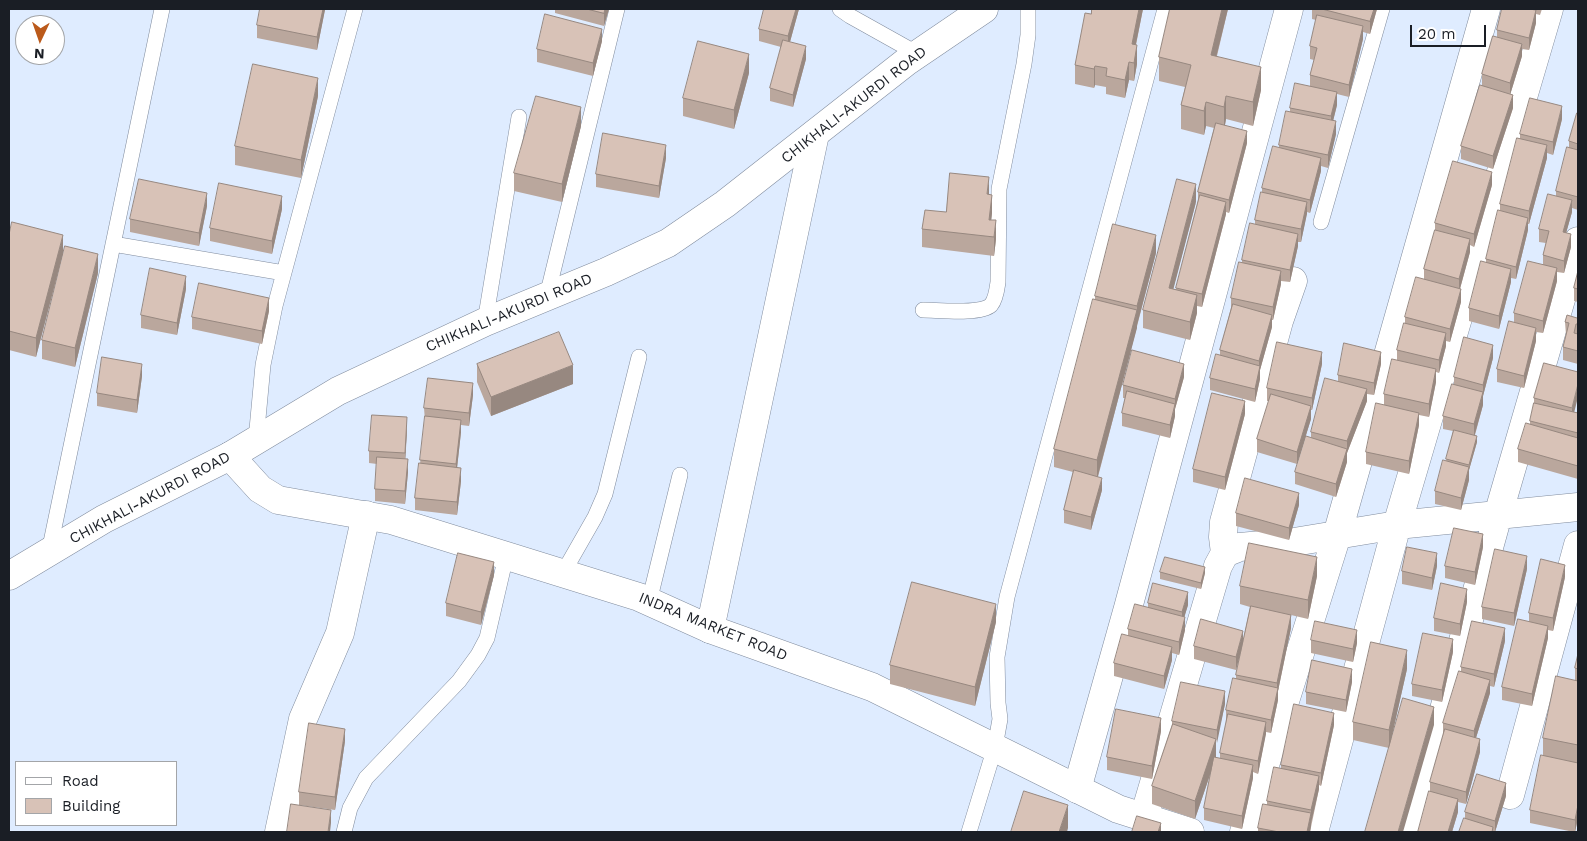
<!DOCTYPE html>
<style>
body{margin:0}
#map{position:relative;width:1587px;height:841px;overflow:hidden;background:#dfecff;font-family:"Work Sans",sans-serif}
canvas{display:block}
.frame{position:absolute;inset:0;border:10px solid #1a1e25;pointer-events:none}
.legend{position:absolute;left:15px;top:761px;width:162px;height:65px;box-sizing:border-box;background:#fff;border:1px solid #a3a5a8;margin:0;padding:6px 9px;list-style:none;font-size:15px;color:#1a1e25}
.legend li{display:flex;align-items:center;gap:10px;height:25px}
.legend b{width:25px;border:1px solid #a3a5a8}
.north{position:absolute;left:15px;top:15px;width:50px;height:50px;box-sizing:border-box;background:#fff;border:1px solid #a3a5a8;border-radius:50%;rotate:183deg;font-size:14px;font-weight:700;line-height:20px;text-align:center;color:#1a1e25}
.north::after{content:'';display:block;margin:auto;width:18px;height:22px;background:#bb5a1b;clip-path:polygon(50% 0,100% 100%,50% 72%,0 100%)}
.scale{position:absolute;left:1410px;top:25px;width:76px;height:22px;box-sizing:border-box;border:2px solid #1a1e25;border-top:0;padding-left:6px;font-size:15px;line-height:18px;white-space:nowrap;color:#1a1e25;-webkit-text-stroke:4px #fff;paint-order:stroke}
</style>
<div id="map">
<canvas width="1587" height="841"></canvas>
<div class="frame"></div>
<ul class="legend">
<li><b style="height:6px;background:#fff"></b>Road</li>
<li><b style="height:14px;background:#d8c2b7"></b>Building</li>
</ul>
<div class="north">N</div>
<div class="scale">20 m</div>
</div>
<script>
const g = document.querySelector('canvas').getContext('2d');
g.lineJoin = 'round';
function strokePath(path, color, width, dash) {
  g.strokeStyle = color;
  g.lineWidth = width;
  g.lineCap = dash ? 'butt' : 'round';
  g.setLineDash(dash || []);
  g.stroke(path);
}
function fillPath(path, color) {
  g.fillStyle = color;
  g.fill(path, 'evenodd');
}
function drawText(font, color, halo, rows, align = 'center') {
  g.font = font + ' "Work Sans",sans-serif';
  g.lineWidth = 4;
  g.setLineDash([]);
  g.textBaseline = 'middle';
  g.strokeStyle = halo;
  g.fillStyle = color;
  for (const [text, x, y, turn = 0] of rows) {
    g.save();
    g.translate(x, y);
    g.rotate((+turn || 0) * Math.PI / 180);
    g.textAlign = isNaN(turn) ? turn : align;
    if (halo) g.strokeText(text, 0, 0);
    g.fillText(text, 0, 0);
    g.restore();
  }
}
const service = new Path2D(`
 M840,9L850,16L918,54
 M1321,222L1382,9
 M113,244L284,273
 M547,296L617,9
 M923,310C938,310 980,315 991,305C996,299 997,289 998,282L999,189L1024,64L1028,35V9
 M485,322L519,117
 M256,440L263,365L275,306L355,9
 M49,552L162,9
 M563,573L595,517L605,494L639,357
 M649,602L680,475
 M344,832L350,808L366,778L459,681L478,655L487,638L506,556
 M969,832L995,747L1000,719L998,703L997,657L1007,597L1165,9`);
const minor = new Path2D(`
 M1225,553L1223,537L1224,522L1279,321L1293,281
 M710,629L815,134
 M1077,789L1128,608L1289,9
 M1510,795L1578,545
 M1144,817L1218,566L1225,553L1240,547L1294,542L1397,525L1578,507
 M279,832L303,719L340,633L366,515
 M1244,832L1337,535L1486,9
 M1314,832L1397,525L1549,9
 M1410,832L1498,515L1578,241`);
const tertiary = new Path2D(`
 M230,456L260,489L278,500L391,520L639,597L710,629L872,687L1118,809L1190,832`);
const secondary = new Path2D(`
 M9,576L104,519L230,456L338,391L485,322L606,272L668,243L725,204L906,62L984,9`);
const wall = new Path2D(`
 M325,9L317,50L257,38V25Z
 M555,9H609L604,26L555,13Z
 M799,9L790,42L806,59L793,107L770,101V88L781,47L759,41V29Z
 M1143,9L1136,45L1137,64L1134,81L1129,80L1125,98L1106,94V87L1095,85L1094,88L1075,84V65L1091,14Z
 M1170,9H1228L1217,56L1261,90L1253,126L1226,119L1225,125L1247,143L1229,213L1226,212V214L1202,307L1197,306V313L1190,340L1143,328V310L1196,202L1173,289H1176L1198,201V192L1214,128L1206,126L1204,135L1181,129V105L1185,87L1159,81V57Z
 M1312,9H1377L1370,34L1363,32V39L1349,97L1337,94V105L1333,121L1336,134L1328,168L1321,166V171L1310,213L1307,212L1301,242H1298V246L1290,282L1281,281V284L1273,320H1272V327L1260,370V379L1255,402L1210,390V378L1220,356V350L1231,308V298L1242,263V260L1255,224V220L1262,192V188L1279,148V145L1290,112V108L1310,86V75L1314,60L1310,59V46L1316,20L1312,19Z
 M1502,9H1542L1540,15L1536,14V23L1529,50L1522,49V56L1510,95L1513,108L1493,169L1461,159V146L1482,86V74L1497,37V30Z
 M602,41L593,76L537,62V49Z
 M749,73L734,129L683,116V98Z
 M318,96L301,178L235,165V146Z
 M1578,101V210L1572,208V212L1566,233L1571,247L1564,273L1557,272V281L1543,333L1536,332V341L1524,388L1497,382V369L1514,323V313L1543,265V255L1546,243L1539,242V229L1556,196V191L1569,147V141L1577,113V106Z
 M1562,119L1553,155L1547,153V158L1529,224H1528V230L1516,279L1511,278V282L1499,329L1469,321V308L1486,262V259L1500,210V204L1520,139V134Z
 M581,126L562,202L514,191V173Z
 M666,158L659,198L596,187V174Z
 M1492,185L1474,247L1470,245V252L1460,289L1461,302L1450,342L1446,341V346L1439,373L1436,372V382L1429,417L1419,415V425L1409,474L1366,464V452L1384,405V394L1397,360V350L1405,323V317L1424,279V269L1435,230V223Z
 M989,194L992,213L991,220L996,239L994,256L922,247V229L946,212Z
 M207,206L199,246L130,232V219Z
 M282,209L272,254L210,241V228Z
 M9,235L63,253L36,357L9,350Z
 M1156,253L1098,477L1102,490L1091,530L1064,523V510L1073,472L1054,467V449L1095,299V296Z
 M1578,271V302L1574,301V288Z
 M98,273L75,367L42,359V340Z
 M186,289L177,335L141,328V315Z
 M269,311L262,344L192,329V317Z
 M1578,312V364L1563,360V347L1566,335L1565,322L1577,318Z
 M1493,358L1483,396V405L1475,435L1477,442L1469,470V480L1461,510L1435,504V491L1446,461L1453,431L1443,429V416L1454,384V377Z
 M1544,363L1574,412L1578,413V479L1518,462V449L1530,424V421L1534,403V398Z
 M477,364L573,384L491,416L477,382Z
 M1322,364L1312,410H1311V419L1297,464L1257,452V439L1269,401H1267V388Z
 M1381,364L1374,395L1367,394V401L1347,453V462L1336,497L1295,484V472L1311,438V432L1338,381V375Z
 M142,376L137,413L97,406V393Z
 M1184,377L1175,409V416L1170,438L1122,426V413L1125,398H1123V385Z
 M473,395L469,426L461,425V432L457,468L461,481L457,515L415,510V498L420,464L425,421L424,408Z
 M1245,414L1225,490L1193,482V469Z
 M407,430L405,459L408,472L405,504L375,501V489L377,464L369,463V451Z
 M1299,505L1289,540L1236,526V513Z
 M1483,547L1475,585L1445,578V566Z
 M1437,566L1432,590L1402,584V571Z
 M1527,569L1514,626L1482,619V607Z
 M1160,572L1205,573L1201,589L1160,579Z
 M494,575L481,625L446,616V603Z
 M1317,576L1308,619L1291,615V628L1278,691V700L1271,733L1266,732L1258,774L1253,772V778L1242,829L1204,820V808L1211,772L1195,819L1152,804V786L1172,725V721L1225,704L1216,743V758H1220V753L1226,723V710L1236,679V675L1250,607L1240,604V586Z
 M1565,577L1553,631L1548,630V638L1532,706L1502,700V687L1529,621V613Z
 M1467,602L1460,636L1434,631V618Z
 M1148,603L1188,605L1184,617L1185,630L1179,655L1172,653V660L1164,689L1114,676V663L1128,636V629L1148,608Z
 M996,622L975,706L890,684V665Z
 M1311,640L1357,643L1353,662L1311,653Z
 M1505,641L1494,687L1490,686V693L1476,738L1480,752L1466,804L1458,802V812L1452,832H1418L1430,792V782L1443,735V723L1461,671V667Z
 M1243,643L1236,670L1194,659V646Z
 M1453,652L1442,702L1412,696V684Z
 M1578,654V818L1575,832H1574L1530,823V810L1543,755V738L1575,680V668Z
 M1407,669L1391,739L1434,725L1389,748L1353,740V722Z
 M1352,682L1346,712L1306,704V692Z
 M1334,725L1321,786L1319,785V789L1310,832H1258V828L1267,804V801L1281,768V765Z
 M1161,731L1152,779L1107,770V757Z
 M345,741L335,810L299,805V792Z
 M1506,796L1495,832H1459L1465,818V812Z`);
const shadedWall = new Path2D(`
 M323,9H325V10L317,50V37Z
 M605,9H609L604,26V13Z
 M796,9H799L788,49V36Z
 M1139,9H1143L1132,63V44Z
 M1222,9H1228L1211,78V55Z
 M1374,9H1377L1370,34V21Z
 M1536,10V23L1529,50V38Z
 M1363,26V39L1349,97V85Z
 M602,29V41L593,76V63Z
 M1522,44V56L1510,95V83Z
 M1137,45V64L1134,81V63Z
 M806,46V59L793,107V95Z
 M749,54V73L734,129V110Z
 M1129,62V80L1125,98V80Z
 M1095,66V85L1094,88V69Z
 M1261,67V90L1253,126V102Z
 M318,78V96L301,178V160Z
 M1337,92V105L1331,129V116Z
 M1513,95V108L1493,169V156Z
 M1226,96V119L1224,130V107Z
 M1206,102V126L1204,135V111Z
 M1562,106V119L1553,155V142Z
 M581,107V126L562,202V184Z
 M1336,121V134L1328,168V155Z
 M1247,131V143L1229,213V200Z
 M666,145V158L659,198V186Z
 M1547,145V158L1529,224V211Z
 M1321,158V171L1310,213V200Z
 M1492,172V185L1474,247V234Z
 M989,177V196L987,194Z
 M1196,184V202L1169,306V288Z
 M207,193V206L199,246V233Z
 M992,195V213L989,238V220Z
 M282,196V209L272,254V241Z
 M1572,200V212L1563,244V232Z
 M1226,202V214L1202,307V294Z
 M1307,202V214L1301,242V229Z
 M1528,218V230L1516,279V267Z
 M996,220V239L994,256V237Z
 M1298,234V246L1290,282V270Z
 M1571,234V247L1564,273V261Z
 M63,235V253L36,357V338Z
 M1156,235V253L1137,325V306Z
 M1470,239V252L1459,292V279Z
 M98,254V273L75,367V348Z
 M1557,268V281L1543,333V321Z
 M1511,269V282L1499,329V316Z
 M1281,271V284L1273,320V307Z
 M186,276V289L177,335V323Z
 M1461,289V302L1450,342V329Z
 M1197,295V313L1190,340V322Z
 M269,298V311L262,344V331Z
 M1137,310V328L1097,479V460Z
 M1272,315V327L1260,370V379L1255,402V389L1259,370V361Z
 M1536,328V341L1524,388V376Z
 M1446,333V346L1439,373V360Z
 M1493,345V358L1483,396V405L1474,437V424L1483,393V385Z
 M1322,352V364L1312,410V398Z
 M1381,352V364L1374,395V383Z
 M142,364V376L137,413V400Z
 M1184,364V377L1175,409V416L1170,438V425L1175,406V399Z
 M573,365V384L491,416V397Z
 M1436,369V382L1429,417V404Z
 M473,383V395L469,426V413Z
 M1578,384V397L1572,421V408Z
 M1367,389V401L1347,453V441Z
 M1245,401V414L1225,490V477Z
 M1311,406V419L1297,464V452Z
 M1419,413V425L1409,474V461Z
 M407,417V430L405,466V453Z
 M461,420V432L456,477V464Z
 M1477,436V442L1469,470V480L1461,510V498Z
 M1347,449V462L1336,497V484Z
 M408,459V472L405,504V491Z
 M461,468V481L457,515V502Z
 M1102,478V490L1091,530V517Z
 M1299,493V505L1289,540V528Z
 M1483,534V547L1475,585V572Z
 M1437,553V566L1432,590V578Z
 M1527,556V569L1514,626V613Z
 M1317,557V576L1308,619V600Z
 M494,562V575L481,625V612Z
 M1565,565V577L1553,631V618Z
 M1205,567V573L1201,589V583Z
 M1467,589V602L1460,636V624Z
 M1188,592V605L1182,625V612Z
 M996,604V622L975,706V687Z
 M1291,615V628L1278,691V700L1271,733V720L1277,692V683Z
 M1185,617V630L1179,655V642Z
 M1548,626V638L1532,706V694Z
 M1505,628V641L1494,687V674Z
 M1357,630V643L1353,662V649Z
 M1243,631V643L1236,670V657Z
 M1453,639V652L1442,702V690Z
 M1172,647V660L1164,689V676Z
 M1407,650V669L1389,749V730Z
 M1352,669V682L1346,712V700Z
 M1490,680V693L1474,744V731Z
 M1225,691V704L1217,743V730Z
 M1434,707V725L1403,832H1398Z
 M1334,713V725L1321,786V773Z
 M1161,718V731L1152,779V766Z
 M1266,722V734L1258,774V761Z
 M345,729V741L335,810V797Z
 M1216,739V757L1195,819V801Z
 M1480,739V752L1466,804V792Z
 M1253,765V778L1242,829V816Z
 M1319,776V789L1311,823V810Z
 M1506,783V796L1495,832V821Z
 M1458,799V812L1452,832H1448Z
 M1068,805V828L1067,832H1059Z
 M1578,805V818L1575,832V820Z
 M331,810V823L330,832H328Z
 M1311,813V826L1310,832H1307Z
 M1161,823V832H1158Z`);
const building = new Path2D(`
 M260,9H323L317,37L257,25Z
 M587,9H605L604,13Z
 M764,9H796L788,36L759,29Z
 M1092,9H1139L1132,44L1137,45L1134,63L1129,62L1125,80L1106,76L1107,68L1095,66L1094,69L1075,65L1085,13L1091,14Z
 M1170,9H1222L1211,55L1261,67L1253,102L1226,96L1224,107L1206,102L1204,111L1181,105L1191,65L1159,57Z
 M1322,9H1374L1370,21Z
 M1502,9H1529L1536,10L1529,38L1497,30Z
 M545,14L602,29L593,63L537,49Z
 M1317,15L1363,26L1349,85L1310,75L1317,48L1310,46Z
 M1493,36L1522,44L1510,83L1482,74Z
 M783,40L806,46L793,95L770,88Z
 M698,41L749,54L734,110L683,98Z
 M253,64L318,78L301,160L235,146Z
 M1295,83L1337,92L1331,116L1290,108Z
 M1480,85L1513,95L1493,156L1461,146Z
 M536,96L581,107L562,184L514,173Z
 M1530,98L1562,106L1553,142L1520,134Z
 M1286,111L1336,121L1328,155L1279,145Z
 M1577,113H1578V144L1569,141Z
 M1216,123L1247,131L1229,200L1198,192Z
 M603,133L666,145L659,186L596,174Z
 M1517,138L1547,145L1529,211L1500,204Z
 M1273,146L1321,158L1310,200L1262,188Z
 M1567,147L1578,150V197L1556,191Z
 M1453,161L1492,172L1474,234L1435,223Z
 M950,173L989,177L987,194L992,195L989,220H996L994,237L922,229L925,210L946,212Z
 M139,179L207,193L199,233L130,219Z
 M1177,179L1196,184L1169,288L1197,295L1190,322L1143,310Z
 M219,183L282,196L272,241L210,228Z
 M1261,192L1307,202L1301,229L1255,220Z
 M1548,194L1572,200L1563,232L1571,234L1564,261L1543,255L1549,231L1539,229Z
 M1200,195L1226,202L1202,294L1176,288Z
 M1498,210L1528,218L1516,267L1486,259Z
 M12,222L63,235L36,338L9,331V235Z
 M1250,223L1298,234L1290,270L1242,260Z
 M1113,224L1156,235L1137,306L1095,296Z
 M1435,230L1470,239L1459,279L1424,269Z
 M65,246L98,254L75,348L42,340Z
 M1481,261L1511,269L1499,316L1469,308Z
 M1528,261L1557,268L1543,321L1514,313Z
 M1239,262L1281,271L1273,307L1231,298Z
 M150,268L186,276L177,323L141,315Z
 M1578,271V289L1574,288Z
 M1416,277L1461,289L1450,329L1405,317Z
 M199,283L269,298L262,331L192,317Z
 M1093,299L1137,310L1097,460L1054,449Z
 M1233,304L1272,315L1259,361L1220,350Z
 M1578,312V324H1576L1574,333L1578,334V351L1563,347L1569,323L1565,322L1567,315L1577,318Z
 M1509,321L1536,328L1524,376L1497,369Z
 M1404,323L1446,333L1439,360L1397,350Z
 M559,332L573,365L491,397L477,364Z
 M1464,337L1493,345L1483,385L1454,377Z
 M1277,342L1322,352L1312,398L1267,388Z
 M1344,343L1381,352L1374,383L1338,375Z
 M1132,350L1184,364L1175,399L1123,385Z
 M1216,354L1260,366L1255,389L1210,378Z
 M102,357L142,364L137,400L97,393Z
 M1392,359L1436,369L1429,404L1384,394Z
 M1544,363L1578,372V384L1572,408L1534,398Z
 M428,378L473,383L469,413L424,408Z
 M1325,378L1367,389L1347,441L1311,432Z
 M1452,384L1483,392L1474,424L1443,416Z
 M1127,391L1175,404L1170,425L1122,413Z
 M1212,393L1245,401L1225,477L1193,469Z
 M1271,394L1311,406L1297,452L1257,439Z
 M1376,403L1419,413L1409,461L1366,452Z
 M1534,403L1578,413V433L1530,421Z
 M372,415L407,417L405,453L369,451Z
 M425,416L461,420L456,464L420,460Z
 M1526,423L1578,438V466L1518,449Z
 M1454,430L1477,436L1469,465L1446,459Z
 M1306,436L1347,449L1336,484L1295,472Z
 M377,457L408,459L405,491L375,489Z
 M1443,460L1469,467L1461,498L1435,491Z
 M419,463L461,468L457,502L415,498Z
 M1074,470L1102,478L1091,517L1064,510Z
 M1245,478L1299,493L1289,528L1236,513Z
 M1454,528L1483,534L1475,572L1445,566Z
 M1249,543L1317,557L1308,600L1240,586Z
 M1407,547L1437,553L1432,578L1402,571Z
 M1495,549L1527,556L1514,613L1482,607Z
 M458,553L494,562L481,612L446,603Z
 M1165,557L1205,567L1201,583L1160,572Z
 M1541,559L1565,565L1553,618L1529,613Z
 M912,582L996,604L975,687L890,665Z
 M1153,583L1188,592L1182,612L1148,603Z
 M1441,583L1467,589L1460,624L1434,618Z
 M1135,604L1185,617L1179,642L1128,629Z
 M1251,606L1291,615L1277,683L1236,675Z
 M1201,619L1243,631L1236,657L1194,646Z
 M1518,619L1548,626L1532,694L1502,687Z
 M1315,621L1357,630L1353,649L1311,640Z
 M1472,621L1505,628L1494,674L1461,667Z
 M1423,633L1453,639L1442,690L1412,684Z
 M1122,634L1172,647L1164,676L1114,663Z
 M1371,642L1407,650L1389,730L1353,722Z
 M1578,654V669L1575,668Z
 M1312,660L1352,669L1346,700L1306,692Z
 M1459,671L1490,680L1474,731L1443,723Z
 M1556,676L1578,681V745L1543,738Z
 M1233,678L1278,688L1271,720L1226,710Z
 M1181,682L1225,691L1217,730L1172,721Z
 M1403,698L1434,707L1398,832H1365Z
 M1294,704L1334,713L1321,773L1281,765Z
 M1116,709L1161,718L1152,766L1107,757Z
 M1228,714L1266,722L1258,761L1220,753Z
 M309,723L345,729L335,797L299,792Z
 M1173,724L1216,739L1195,801L1152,786Z
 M1445,729L1480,739L1466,792L1430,782Z
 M1541,755L1578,763V805L1575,820L1530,810Z
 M1214,757L1253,765L1242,816L1204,808Z
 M1274,767L1319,776L1311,810L1267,801Z
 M1477,774L1506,783L1495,821L1465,812Z
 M1024,791L1068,805L1059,832H1011Z
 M1429,791L1458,799L1448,832H1418Z
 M291,804L331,810L328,832H287Z
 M1263,804L1311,813L1307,832H1279L1258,828Z
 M1137,816L1161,823L1158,832H1132Z
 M1464,818L1493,827L1492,832H1459Z`);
const streetNames = [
 ["CHIKHALI-AKURDI ROAD",854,105,-38],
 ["CHIKHALI-AKURDI ROAD",509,313,-23],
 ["CHIKHALI-AKURDI ROAD",150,498,-28],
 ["INDRA MARKET ROAD",713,627,22]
];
strokePath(service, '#818c9e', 16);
strokePath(minor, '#818c9e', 29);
strokePath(tertiary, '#818c9e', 29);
strokePath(secondary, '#818c9e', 29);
strokePath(service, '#fff', 15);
strokePath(minor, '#fff', 28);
strokePath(tertiary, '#fff', 28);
strokePath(secondary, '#fff', 28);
fillPath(wall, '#baa79d');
fillPath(shadedWall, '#978880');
fillPath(building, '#d8c2b7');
strokePath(building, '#978880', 1);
drawText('15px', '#1a1e25', '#fff', streetNames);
</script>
